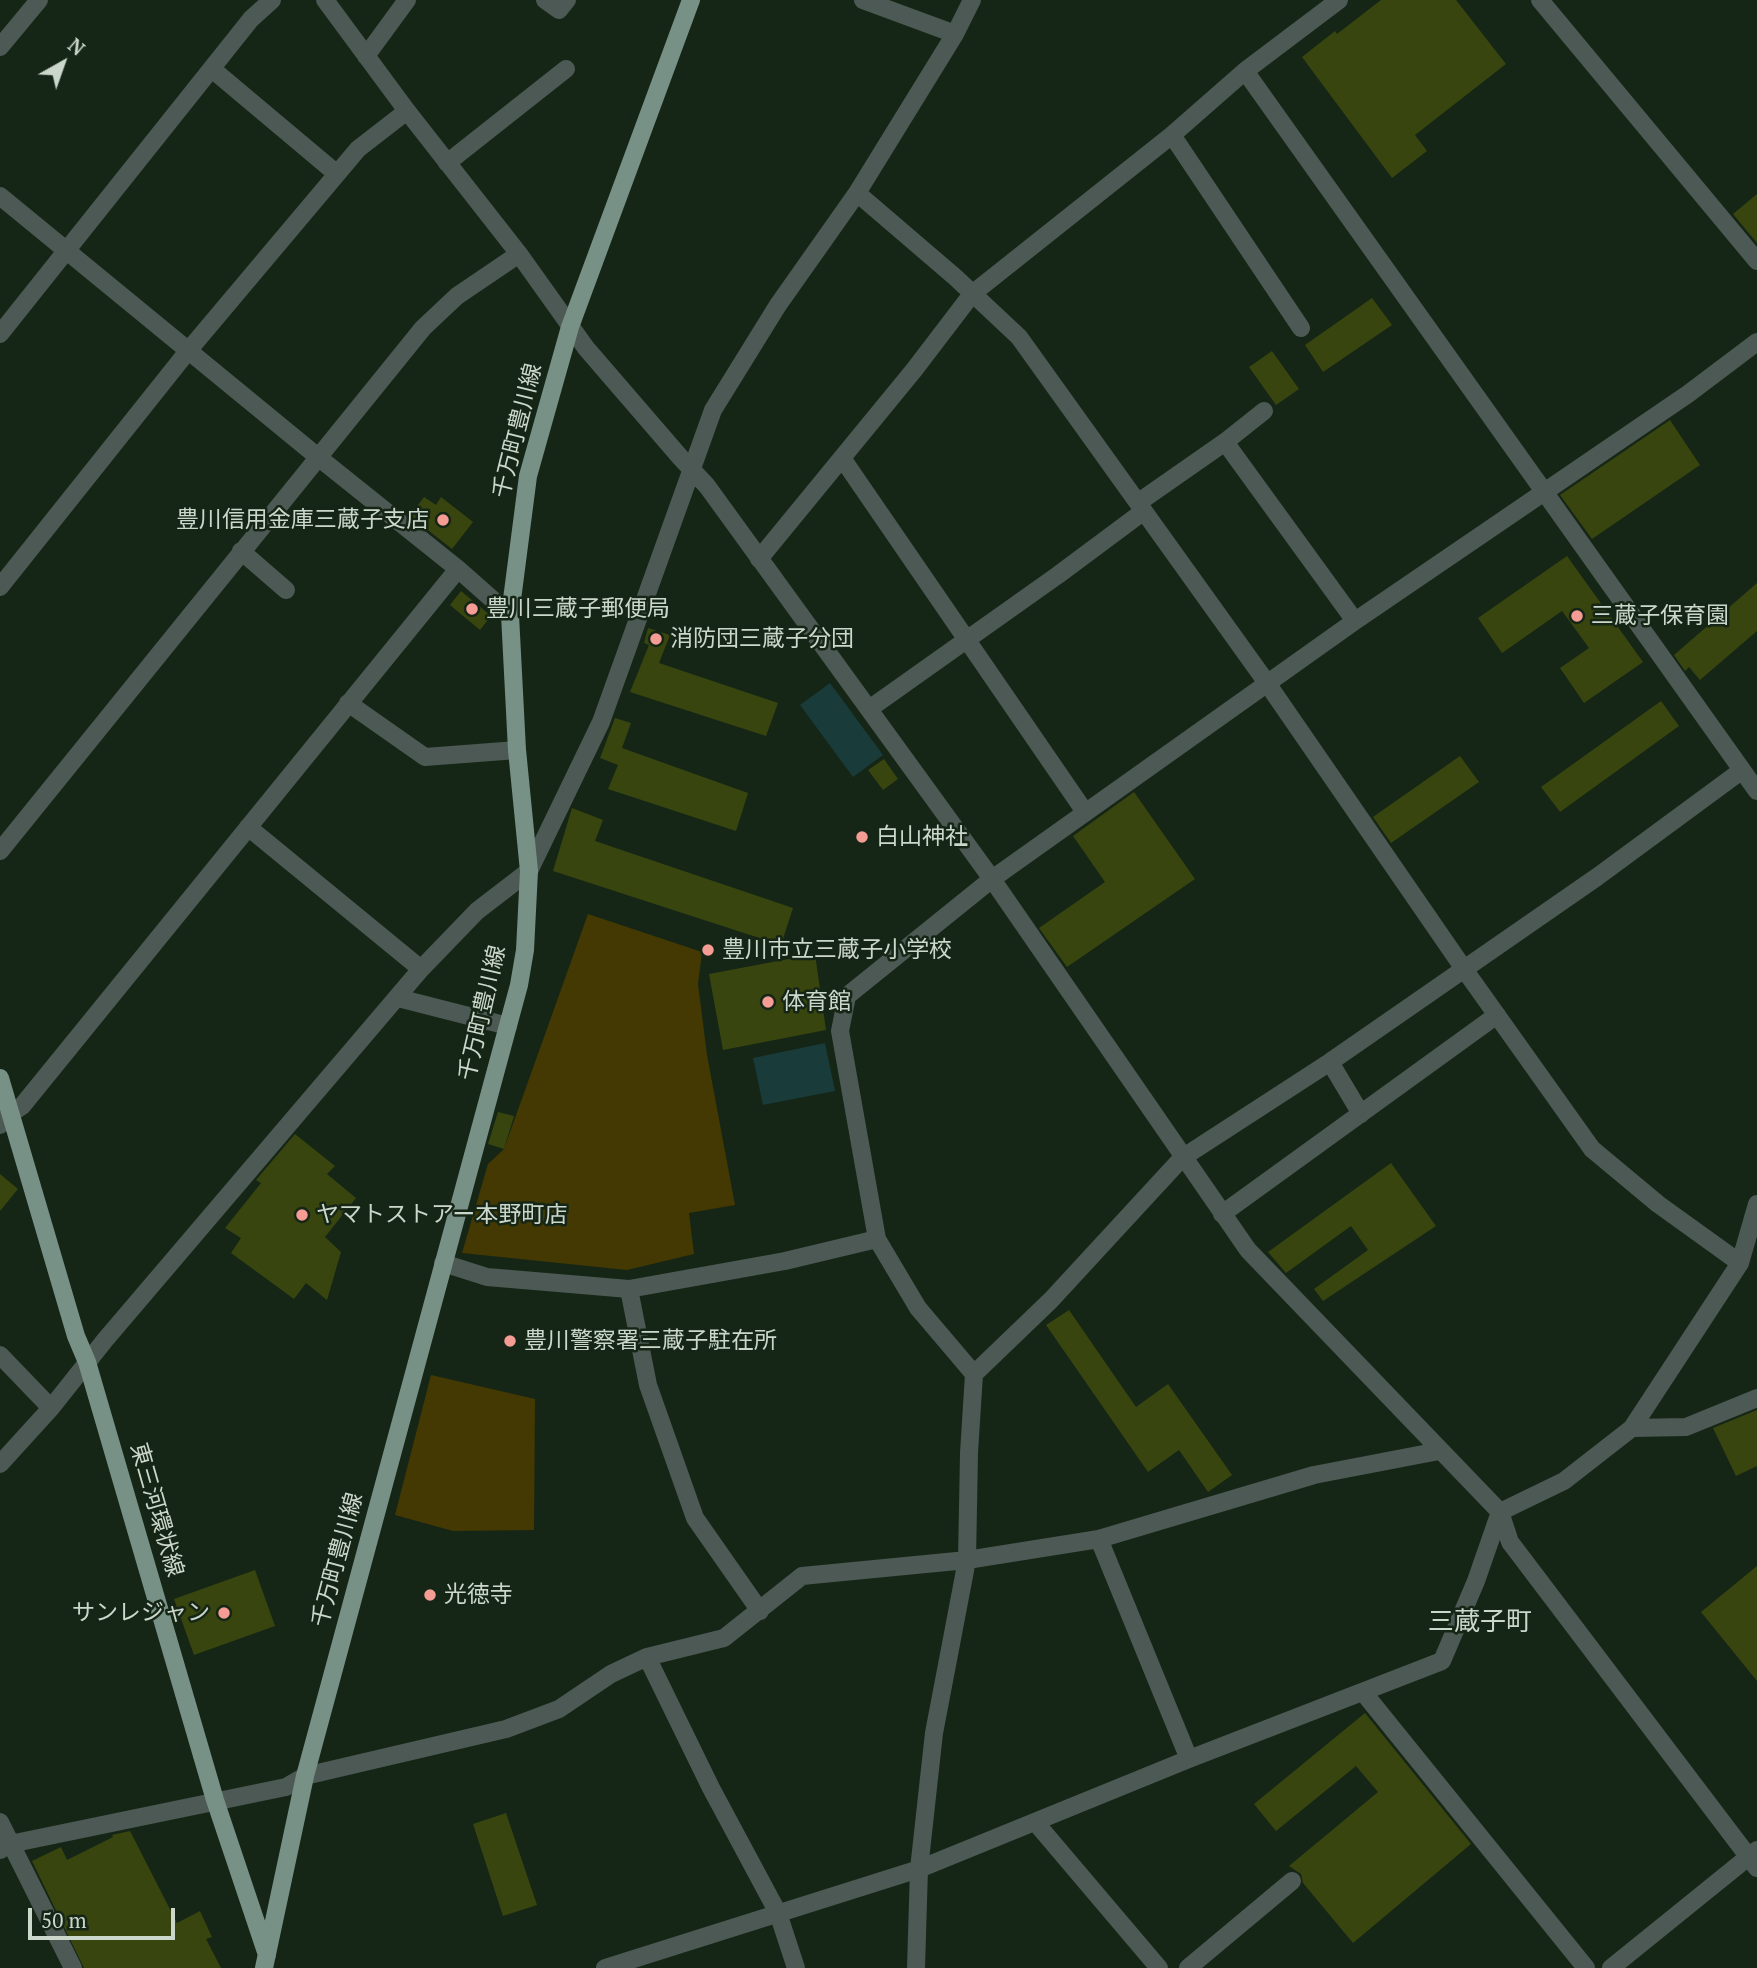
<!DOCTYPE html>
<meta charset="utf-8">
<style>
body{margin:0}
#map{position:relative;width:1757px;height:1968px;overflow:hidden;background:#152616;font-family:"PT Serif",serif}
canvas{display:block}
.north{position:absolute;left:28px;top:28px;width:70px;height:70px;-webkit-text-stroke:5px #152616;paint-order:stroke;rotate:40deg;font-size:19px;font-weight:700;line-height:28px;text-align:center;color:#ccd7cc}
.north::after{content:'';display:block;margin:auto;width:24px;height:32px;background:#ccd7cc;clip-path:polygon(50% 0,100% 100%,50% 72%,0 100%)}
.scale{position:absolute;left:28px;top:1908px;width:147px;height:32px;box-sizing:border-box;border:4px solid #ccd7cc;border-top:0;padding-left:9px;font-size:21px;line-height:24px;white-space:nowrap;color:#ccd7cc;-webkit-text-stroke:5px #152616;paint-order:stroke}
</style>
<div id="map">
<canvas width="1757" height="1968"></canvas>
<div class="north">N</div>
<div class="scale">50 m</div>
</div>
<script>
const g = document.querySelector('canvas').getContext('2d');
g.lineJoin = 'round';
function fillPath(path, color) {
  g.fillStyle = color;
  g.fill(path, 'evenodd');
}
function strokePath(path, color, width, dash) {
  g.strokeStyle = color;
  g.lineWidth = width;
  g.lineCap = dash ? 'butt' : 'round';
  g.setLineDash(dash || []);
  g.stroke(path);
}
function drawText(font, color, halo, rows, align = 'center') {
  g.font = font + ' "PT Serif","Noto Sans JP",serif';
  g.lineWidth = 5;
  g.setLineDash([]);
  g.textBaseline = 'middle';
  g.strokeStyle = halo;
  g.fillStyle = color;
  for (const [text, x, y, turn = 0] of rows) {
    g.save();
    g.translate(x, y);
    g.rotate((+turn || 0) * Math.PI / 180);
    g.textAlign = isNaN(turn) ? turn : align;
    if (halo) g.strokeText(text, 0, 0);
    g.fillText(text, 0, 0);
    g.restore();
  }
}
const green = new Path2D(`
 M588,914L702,952L698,984L707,1055L735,1205L689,1213L694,1254L627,1270L462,1253L488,1164L504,1149Z
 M431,1375L535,1399L534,1530L453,1531L395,1515Z`);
const water = new Path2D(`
 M830,683L883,755L853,777L800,705Z
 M825,1043L835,1091L763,1105L753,1058Z`);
const building = new Path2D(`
 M1381,0H1456L1506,64L1415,135L1427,151L1392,178L1302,57L1335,31L1337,34Z
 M1757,194V243L1733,214Z
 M1372,298L1392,325L1323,372L1305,345Z
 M1272,351L1299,389L1276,405L1249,367Z
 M1670,420L1700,465L1592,539L1560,495Z
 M424,497L436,505L441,497L473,522L452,549L410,516Z
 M1567,556L1643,662L1584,703L1560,668L1589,648L1562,611L1502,653L1478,618Z
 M1757,583V631L1700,680L1689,667L1685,671L1674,655Z
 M461,591L491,616L480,630L450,605Z
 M648,628L670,635L659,663L778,703L766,736L630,692L649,645L644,643Z
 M1661,701L1679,726L1560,812L1541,787Z
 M615,718L631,723L622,748L748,793L736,831L608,789L618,765L600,758Z
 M1460,756L1479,782L1391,843L1373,817Z
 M884,759L898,779L883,790L868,770Z
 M1134,792L1195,879L1067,967L1039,928L1105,882L1073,836Z
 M572,808L603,820L595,841L793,908L781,945L553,871Z
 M815,954L826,1030L723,1050L709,974Z
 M498,1112L514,1116L504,1149L488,1144Z
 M295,1134L335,1166L327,1174L356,1198L325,1237L341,1252L327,1300L306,1283L294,1299L231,1253L241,1238L225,1228L261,1183L256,1180Z
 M1391,1163L1436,1226L1323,1301L1314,1289L1368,1250L1351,1226L1286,1273L1268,1252Z
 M0,1174L18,1189L0,1211Z
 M1069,1310L1136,1407L1168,1384L1232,1475L1208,1492L1179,1450L1148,1472L1046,1325Z
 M1757,1410V1466L1736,1476L1713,1428Z
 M1757,1566V1681L1701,1612Z
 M255,1570L275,1626L194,1655L174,1599Z
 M1365,1713L1471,1844L1353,1943L1303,1883L1301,1874L1289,1866L1378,1792L1356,1766L1276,1831L1254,1804Z
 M506,1813L537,1905L503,1916L473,1824Z
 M130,1831L177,1923L200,1911L212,1937L206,1939L221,1968H84L32,1861L61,1847L67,1860L113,1837L112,1835Z`);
const minor = new Path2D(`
 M325,0L407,111L519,254L586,348L680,457L707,486L992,879L1248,1250L1500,1512L1510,1542L1757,1868
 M545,0L559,10L567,0
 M863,0L955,34
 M1540,0L1757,261
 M0,47L39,0
 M366,56L407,0
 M212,69L337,174
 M1245,71L1757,791
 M1172,135L1301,328
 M447,163L566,69
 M857,193L955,277L1019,337L1267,683L1464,969L1592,1149L1658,1204L1740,1263
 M0,196L318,457L458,569L510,615
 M0,334L251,19L272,0
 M1225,442L1355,621
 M842,458L1085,812
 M1139,502L1225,442L1264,411
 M241,551L286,590
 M759,559L914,370L972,294L1172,135L1245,71L1339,0
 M0,587L188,351L358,149L407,111
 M348,703L425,757L517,750
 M869,709L1058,575L1144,511
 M248,827L421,969
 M0,851L423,328L457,296L519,254
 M398,998L508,1026
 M1330,1062L1361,1114
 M0,1125L10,1114L22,1106L458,569
 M1222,1214L1497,1015
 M443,1263L487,1277L629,1289L785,1261L877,1239
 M629,1289L648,1385L695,1518L760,1611
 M0,1355L51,1408
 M974,1374L918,1308L877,1239L840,1031L847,996L992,879L1355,621L1688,394L1757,342
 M1632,1428L1686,1427L1757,1398
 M0,1464L51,1408L105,1340L421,969L477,911L529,871L601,722L713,410L778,305L857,193L955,34L972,0
 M1099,1539L1189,1759
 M647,1657L711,1788L778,1913L796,1968
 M1363,1692L1586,1968
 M0,1822L73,1968
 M1036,1823L1159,1968
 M0,1850L10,1844L286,1787L305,1776L506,1729L559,1709L611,1674L647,1657L724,1638L802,1576L967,1560L1099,1539L1314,1475L1439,1451
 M605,1968L919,1869L1189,1759L1442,1661L1476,1581L1500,1512L1564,1481L1632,1428L1740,1263L1757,1204
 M916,1968L919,1869L934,1733L967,1560L969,1453L974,1374L1051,1300L1182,1158L1330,1062L1597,877L1741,771
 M1188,1968L1292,1881
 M1611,1968L1757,1850`);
const major = new Path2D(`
 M0,1078L76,1336L87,1362L215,1800L267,1955
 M264,1968L305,1776L519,985L525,950L529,871L517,750L510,615L528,476L570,327L691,0`);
const markers = [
 [443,520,7,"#f59c94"],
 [472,609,7,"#f59c94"],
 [1577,616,7,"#f59c94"],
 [656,639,7,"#f59c94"],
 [862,837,7,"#f59c94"],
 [708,950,7,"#f59c94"],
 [768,1002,7,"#f59c94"],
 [302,1215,7,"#f59c94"],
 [510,1341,7,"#f59c94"],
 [430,1595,7,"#f59c94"],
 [224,1613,7,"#f59c94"]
];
const streetNames = [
 ["千万町豊川線",518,431,-76],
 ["千万町豊川線",483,1013,-77],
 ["東三河環状線",156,1510,74],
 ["千万町豊川線",338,1560,-75]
];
const poiNames = [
 ["豊川信用金庫三蔵子支店",429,520,"right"],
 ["豊川三蔵子郵便局",486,609],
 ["三蔵子保育園",1591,616],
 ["消防団三蔵子分団",670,639],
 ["白山神社",876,837],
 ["豊川市立三蔵子小学校",722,950],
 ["体育館",782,1002],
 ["ヤマトストアー本野町店",316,1215],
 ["豊川警察署三蔵子駐在所",524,1341],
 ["光徳寺",444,1595],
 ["サンレジャン",210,1613,"right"]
];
const quarterNames = [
 ["三蔵子町",1480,1623]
];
fillPath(green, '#443902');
fillPath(water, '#193b3a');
fillPath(building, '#39450f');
strokePath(minor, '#4d5954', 18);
strokePath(major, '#789187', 18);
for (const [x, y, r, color] of markers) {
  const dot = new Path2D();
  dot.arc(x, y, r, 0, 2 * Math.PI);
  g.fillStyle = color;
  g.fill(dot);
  strokePath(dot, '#152616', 2.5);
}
drawText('23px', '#ccd7cc', '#152616', streetNames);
drawText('23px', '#ccd7cc', '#152616', poiNames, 'left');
drawText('26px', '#ccd7cc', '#152616', quarterNames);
</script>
